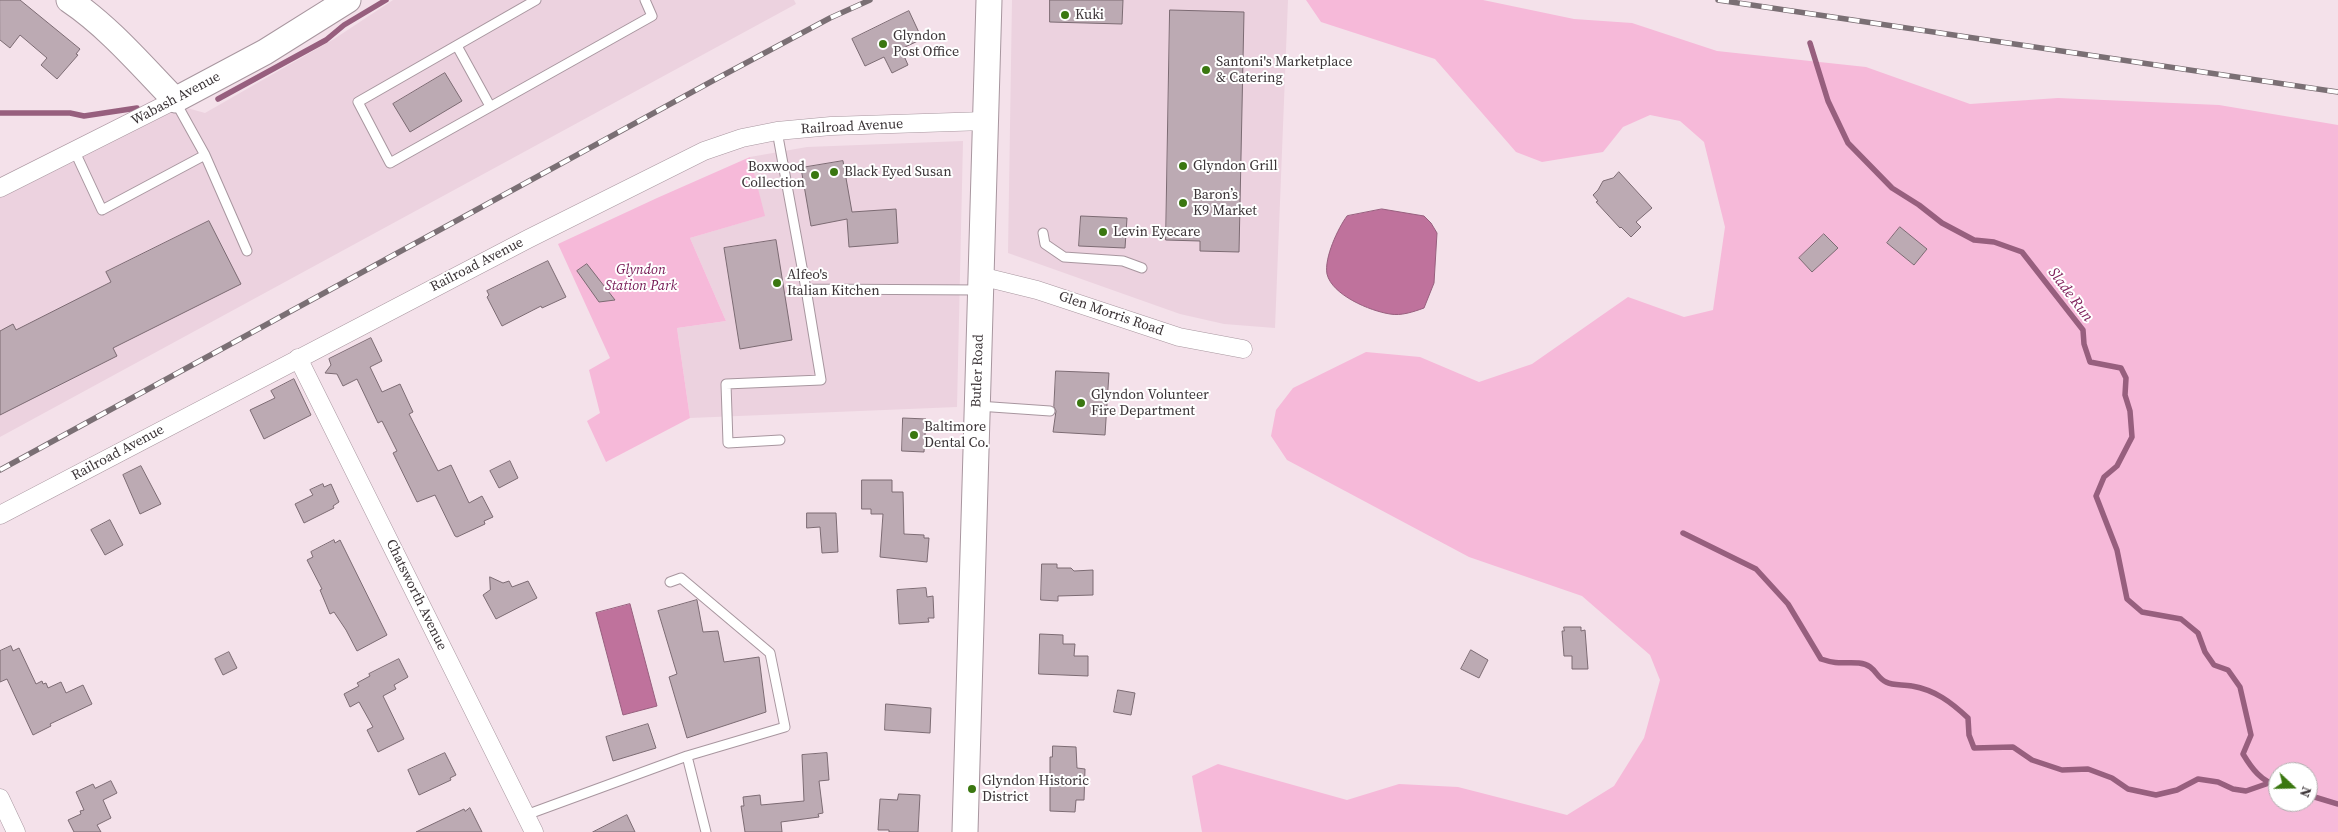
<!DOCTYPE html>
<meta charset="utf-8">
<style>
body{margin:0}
#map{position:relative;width:2338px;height:832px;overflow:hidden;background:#f4e1ea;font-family:"Source Serif 4",serif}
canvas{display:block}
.north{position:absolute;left:2268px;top:762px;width:50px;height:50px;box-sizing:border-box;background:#fff;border:1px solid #b1aeaf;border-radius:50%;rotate:111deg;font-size:14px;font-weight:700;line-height:20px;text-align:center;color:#3b3437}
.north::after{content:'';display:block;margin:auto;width:18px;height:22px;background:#3a7710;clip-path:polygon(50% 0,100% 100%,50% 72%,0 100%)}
</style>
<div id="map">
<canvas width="2338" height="832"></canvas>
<div class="north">N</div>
</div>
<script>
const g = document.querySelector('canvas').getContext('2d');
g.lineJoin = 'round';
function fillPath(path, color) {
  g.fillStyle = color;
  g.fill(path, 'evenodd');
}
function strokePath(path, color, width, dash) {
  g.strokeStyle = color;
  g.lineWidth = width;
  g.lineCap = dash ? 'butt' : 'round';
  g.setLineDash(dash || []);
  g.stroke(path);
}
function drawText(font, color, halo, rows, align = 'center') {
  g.font = font + ' "Source Serif 4",serif';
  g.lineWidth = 4;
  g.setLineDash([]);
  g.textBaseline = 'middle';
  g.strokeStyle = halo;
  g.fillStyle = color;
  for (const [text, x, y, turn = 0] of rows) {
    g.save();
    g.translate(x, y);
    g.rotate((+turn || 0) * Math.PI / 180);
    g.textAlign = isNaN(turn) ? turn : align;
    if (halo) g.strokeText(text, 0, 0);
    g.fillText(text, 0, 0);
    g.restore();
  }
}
const built = new Path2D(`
 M393,0H794L796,4L0,437V177L155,99L205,113L334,39Z
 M1012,0H1288L1275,328L1224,324L1180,314L1008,253Z
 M963,141L957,407L690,418L677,328L726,321L690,238L764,216L750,157L807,147Z`);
const green = new Path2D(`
 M1306,0H1483L1574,19L1632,23L1717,51L1866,67L1970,104L2058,98L2219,105L2338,125V832H1202L1192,776L1218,764L1347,800L1399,784L1458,787L1567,815L1614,786L1644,738L1660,680L1650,655L1582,596L1469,557L1287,460L1271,436L1276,410L1293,388L1366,352L1420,357L1479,382L1532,364L1628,297L1684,317L1713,310L1725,227L1704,142L1680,121L1650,115L1623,127L1603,152L1542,162L1516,152L1435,59L1321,22ZM2278,772H2308V802H2278Z
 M750,157L765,216L690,238L726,321L677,328L690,418L606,462L587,421L600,413L589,370L610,358L558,244L657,198Z`);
const water = new Path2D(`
 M1382,209L1424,216L1431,223L1437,233L1434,283L1424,308C1413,312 1401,316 1390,314C1370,311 1332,295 1327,274C1324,258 1338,228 1347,216Z
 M630,604L657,706L623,715L596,613Z`);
const stream = new Path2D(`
 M1810,43L1828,101L1848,143L1892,188L1919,205L1942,223L1974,240L1994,242L2022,252L2083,330L2084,344L2090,362L2121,368L2126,378L2125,395L2130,411L2132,437L2117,466L2104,477L2096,496L2117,550L2127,599L2142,612L2181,619L2198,633L2205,652L2214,665L2228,670L2240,687L2251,735L2243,754C2252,769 2261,781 2278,786
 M218,99L326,40L344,25L386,0
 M0,113H70L84,116L137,108
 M1683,533L1756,569L1788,604L1821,659C1839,665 1842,662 1859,663C1876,665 1875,677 1886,682C1894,686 1903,684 1912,686C1935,690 1951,702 1968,718L1969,735L1974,748L2013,747L2032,760L2062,770L2088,769L2112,778L2128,789L2156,795L2177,790L2198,779L2218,782L2233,789L2246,791L2269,783
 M2308,795L2338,804`);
const building = new Path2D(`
 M0,0H20L80,49L76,54L78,55L57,79L41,65L47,58L20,35L10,48L0,40Z
 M1050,0H1123L1122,24L1050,22Z
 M1170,10L1244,12L1239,252L1200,251V241L1166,240Z
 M909,11L922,39L901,49L908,65L892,73L884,57L865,66L852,39Z
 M445,73L462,101L410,132L393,104Z
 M843,161L852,212L896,209L898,243L849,247L847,219L811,226L801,168Z
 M1619,172L1652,208L1636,222L1641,227L1631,237L1621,227L1620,228L1596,202L1598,201L1593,195L1598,190L1603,181L1613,178Z
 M1081,216L1127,218L1125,248L1079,246Z
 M209,221L241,284L113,348L117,356L0,415V331L13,324L16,330L111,282L106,272Z
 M1900,227L1927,249L1914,265L1887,243Z
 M1824,234L1838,248L1812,272L1799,258Z
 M776,240L792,340L740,349L724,248Z
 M548,261L566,297L542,308L541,306L502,326L487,297L489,295L487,291Z
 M587,264L615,300L599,302L577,271Z
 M371,338L382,361L370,367L382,392L400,384L413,412L409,414L438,471L451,465L469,503L482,496L493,517L484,521L485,524L457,537L455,536L435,495L417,502L393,453L397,451L382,421L378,423L357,379L343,386L337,374L325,373L331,365L329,359Z
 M1056,371L1109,373L1105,435L1053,432L1056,411L1054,407Z
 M294,379L311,415L264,439L250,410L275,398L271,391Z
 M903,418L926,419L924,452L902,451Z
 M510,461L518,478L499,488L490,471Z
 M141,466L161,504L140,514L123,475Z
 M862,480H892V492H903L904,534L924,535V538H929L927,562L880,557L883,514H871V509H862Z
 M323,484L324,487L331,484L339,502L333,506L334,508L304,523L295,504L313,495L310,490Z
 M807,513H836L838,552L822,553L820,527L807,528Z
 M110,520L123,545L105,555L91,530Z
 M334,540L335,543L340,540L387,635L357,651L346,630L334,612L330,614L320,590L322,589L307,560L313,557L311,552Z
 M1042,564H1057V568H1071L1074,571L1093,570V595L1058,596V601L1041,600Z
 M490,577L503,583L509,581L512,587L528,581L537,598L496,619L483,595L490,590Z
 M926,588L927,597L933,596L934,618H928L929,622L899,624L897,590Z
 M697,600L703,632L718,631L724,662L759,657L766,712L687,738L669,677L677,674L658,611Z
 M1564,627H1581V631L1585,630L1588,669H1572V656H1564L1562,631H1564Z
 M1040,634L1063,635V644H1075L1074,656H1088V676L1039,674Z
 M11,646L13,651L19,648L36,684L42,681L43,684L46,683L48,688L61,682L66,693L83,685L92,704L50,724L51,726L33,735L7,679L0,682V651Z
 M1471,650L1488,660L1479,678L1461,669Z
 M229,652L237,668L223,675L215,659Z
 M399,659L408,677L394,685L396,689L383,696L404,739L378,752L367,730L373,727L359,702L350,707L344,694L359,686L357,683L370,676L369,674Z
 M1118,690L1135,693L1131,715L1114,712Z
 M886,704L931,708L930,733L885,730Z
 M648,724L656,748L613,761L606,737Z
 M1053,746L1076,747L1077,768L1085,769L1084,800H1076L1075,812L1050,811V757H1052Z
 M445,753L456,775L450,778L451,780L419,795L408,770Z
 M827,753L829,780L819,781L823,813L818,814L819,817L781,822L782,832H745L741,806H744L743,797L760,795L761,805L804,801L802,755Z
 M111,781L117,793L103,800L111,818L97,825L101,832H74L68,820L81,814L80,811L84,810L76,792L93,784L95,788Z
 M899,794L920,795L918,832H889V830H878L880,799L897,800Z
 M470,808L482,832H416L464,809L465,811Z
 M627,815L635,832H593Z`);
const lane = new Path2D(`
 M536,0L358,102L390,163L652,16L645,0
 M457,46L490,106
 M175,101L205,155L247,251
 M777,131L806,289
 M75,152L102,210L205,155
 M1043,233L1045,244L1064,257L1123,261L1142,268
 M978,406L1050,411
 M780,440L728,443L726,384L821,380L806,289L980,290
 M687,756L706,832
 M526,815L687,756L785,727L770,653L681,578L670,582`);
const street = new Path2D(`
 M0,188L175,100
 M980,276L1037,290L1179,337L1243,349
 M298,358L534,832
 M0,515L528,239L704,151L742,138L777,131L831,126L985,121
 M0,798L16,832`);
const secondary = new Path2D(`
 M69,0C109,27 141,65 175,100L265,52L348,0
 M965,832L989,0`);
const rail = new Path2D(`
 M1718,0L2338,92
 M0,470L716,79L830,18L870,0`);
const markers = [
 [1065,15,5,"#3a7710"],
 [883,44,5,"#3a7710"],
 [1206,70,5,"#3a7710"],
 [1183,166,5,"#3a7710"],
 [834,172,5,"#3a7710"],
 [815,175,5,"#3a7710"],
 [1183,203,5,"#3a7710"],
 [1103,232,5,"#3a7710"],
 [777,283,5,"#3a7710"],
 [1081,403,5,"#3a7710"],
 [914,435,5,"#3a7710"],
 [972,789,5,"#3a7710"]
];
const poiNames = [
 ["Kuki",1075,15],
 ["Glyndon",893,36],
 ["Post Office",893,52],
 ["Santoni's Marketplace",1216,62],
 ["& Catering",1216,78],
 ["Glyndon Grill",1193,166],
 ["Boxwood",805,167,"right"],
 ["Collection",805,183,"right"],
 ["Black Eyed Susan",844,172],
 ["Baron’s",1193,195],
 ["K9 Market",1193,211],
 ["Levin Eyecare",1113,232],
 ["Alfeo's",787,275],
 ["Italian Kitchen",787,291],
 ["Glyndon Volunteer",1091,395],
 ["Fire Department",1091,411],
 ["Baltimore",924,427],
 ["Dental Co.",924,443],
 ["Glyndon Historic",982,781],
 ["District",982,797]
];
const streetNames = [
 ["Wabash Avenue",176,99,-28],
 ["Railroad Avenue",852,127,-3],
 ["Railroad Avenue",477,265,-27],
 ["Glen Morris Road",1111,314,19],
 ["Butler Road",978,371,-88],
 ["Railroad Avenue",118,453,-28],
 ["Chatsworth Avenue",416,595,64]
];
const parkNames = [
 ["Glyndon",641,270],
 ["Station Park",641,286]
];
const waterNames = [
 ["Slade Run",2070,295,53]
];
fillPath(built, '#ecd2df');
fillPath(green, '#f6b9d9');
fillPath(water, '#bf729c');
strokePath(water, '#975f7e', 1);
strokePath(stream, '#975f7e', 5.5);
fillPath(building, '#bcaab3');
strokePath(building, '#7c6b73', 1);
strokePath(lane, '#a8969f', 11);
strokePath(street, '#a8969f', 19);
strokePath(secondary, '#a8969f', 27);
strokePath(lane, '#fff', 9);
strokePath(street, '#fff', 18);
strokePath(secondary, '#fff', 25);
strokePath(rail, '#7a6f74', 5.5);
strokePath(rail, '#fff', 4, [11]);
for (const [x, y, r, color] of markers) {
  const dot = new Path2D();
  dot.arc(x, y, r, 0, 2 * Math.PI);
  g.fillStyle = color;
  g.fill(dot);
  strokePath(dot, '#fff', 2);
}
drawText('14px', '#3b3437', '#fff', poiNames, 'left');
drawText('14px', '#3b3437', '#fff', streetNames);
drawText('italic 14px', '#761854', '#fff', parkNames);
drawText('italic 15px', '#80235d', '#fff', waterNames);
</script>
